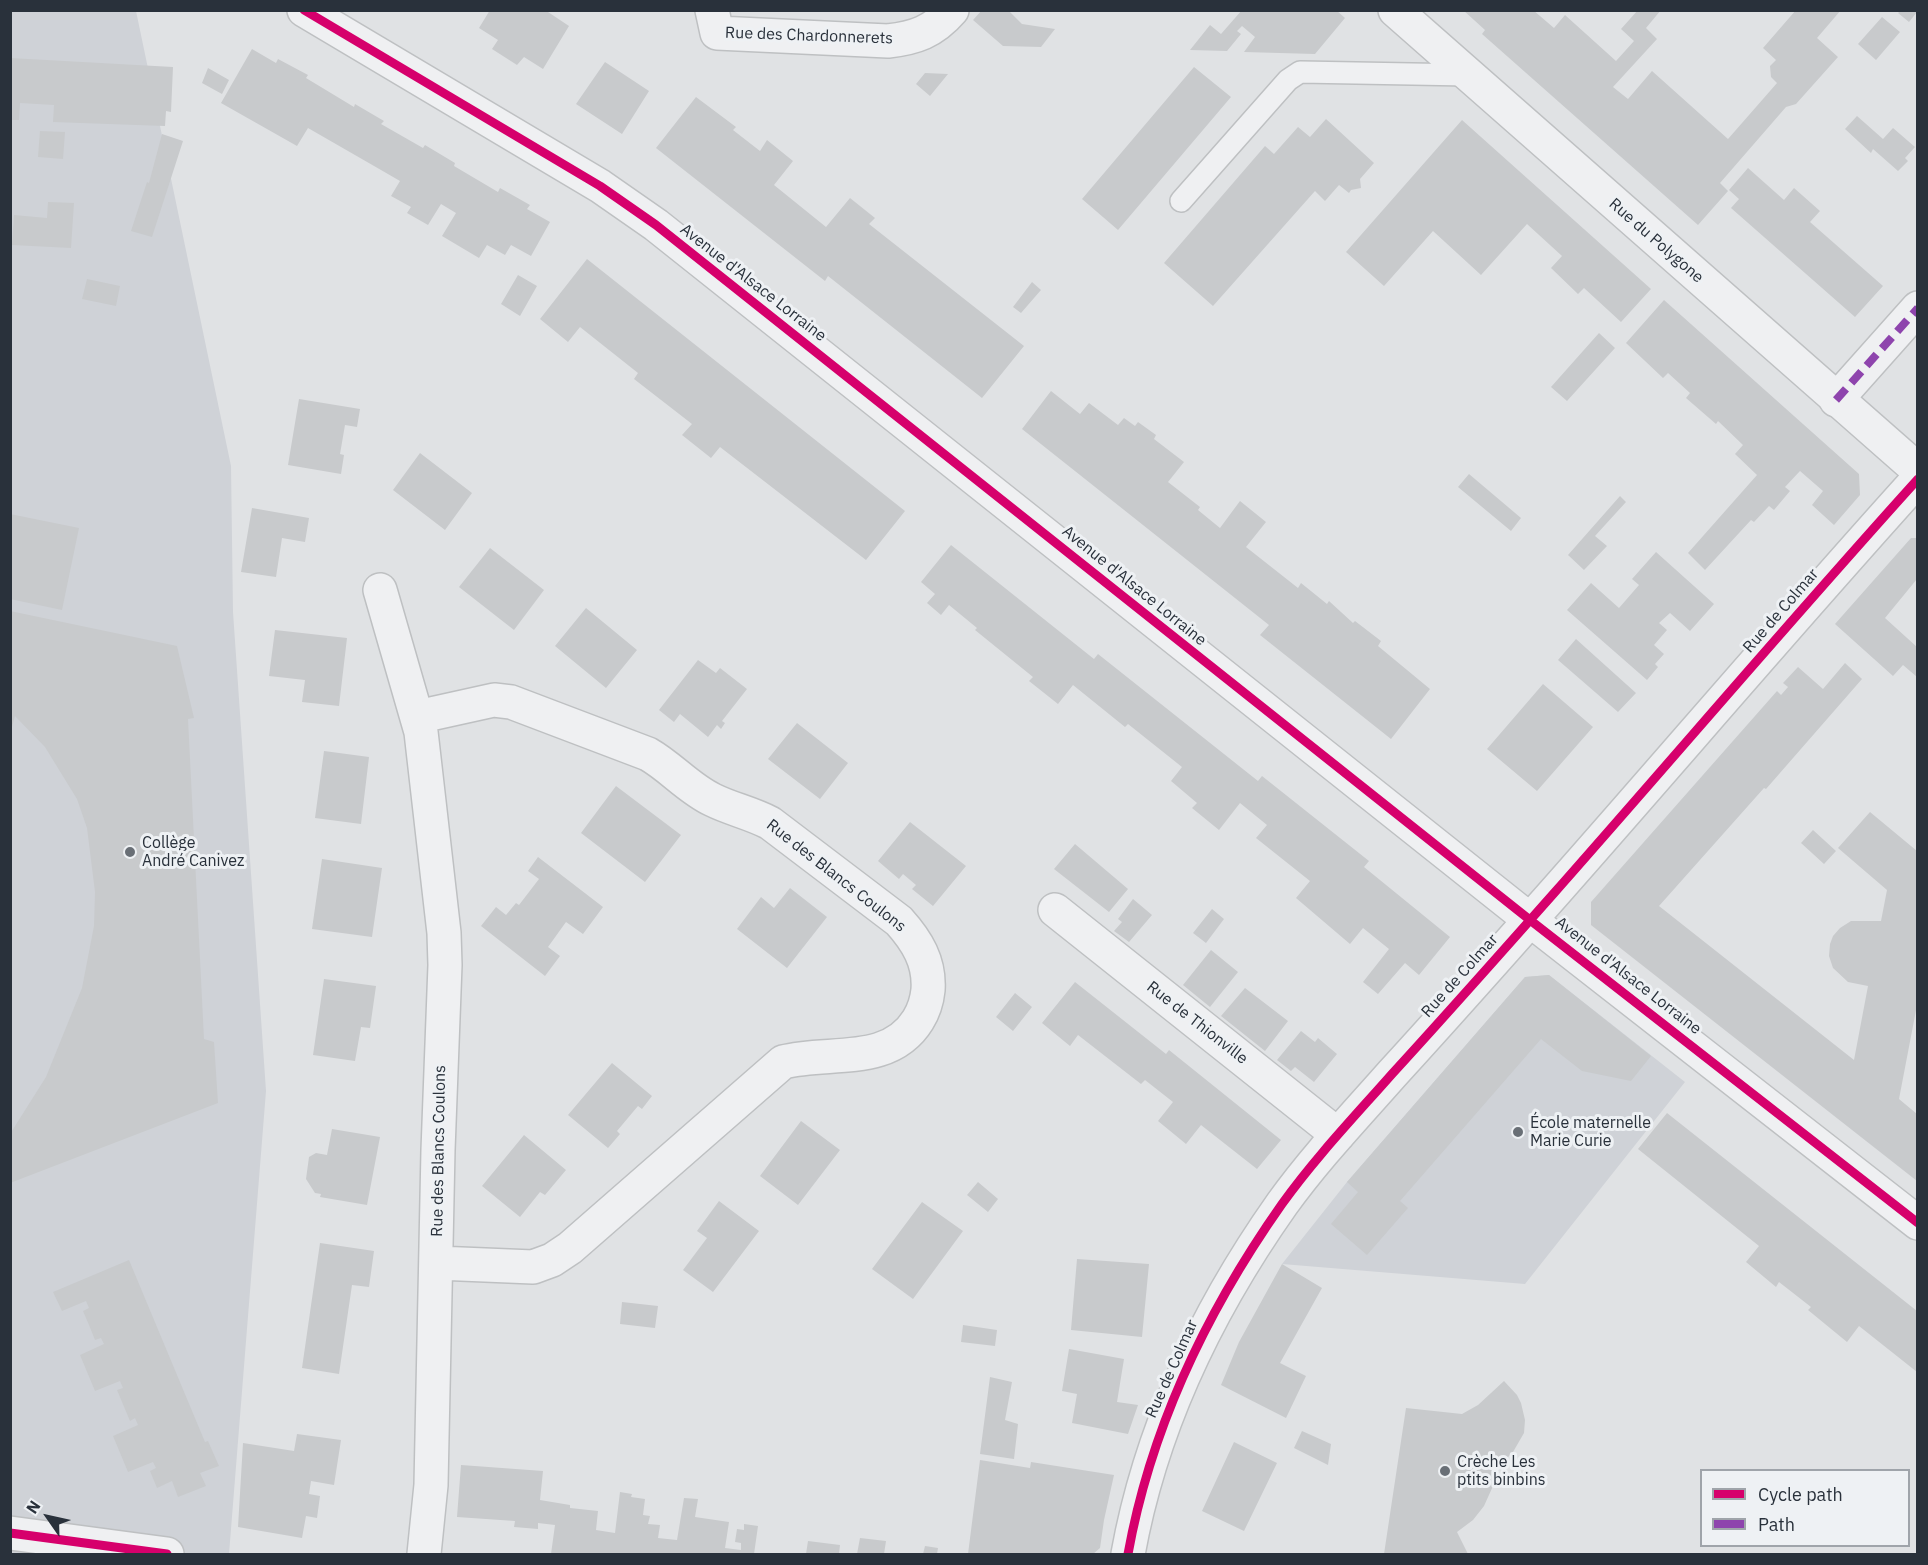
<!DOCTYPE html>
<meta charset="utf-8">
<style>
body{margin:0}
#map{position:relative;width:1928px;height:1565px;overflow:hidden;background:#e0e2e4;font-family:"IBM Plex Sans",sans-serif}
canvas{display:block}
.frame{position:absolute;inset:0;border:12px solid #29313b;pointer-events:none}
.legend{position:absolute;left:1700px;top:1469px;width:210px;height:78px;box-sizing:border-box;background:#eef1f4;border:2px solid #9fa4aa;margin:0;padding:8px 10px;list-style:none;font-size:18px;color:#29313b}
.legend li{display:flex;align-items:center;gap:12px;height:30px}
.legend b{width:30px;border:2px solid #9fa4aa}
.north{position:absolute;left:18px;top:1487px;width:60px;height:60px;-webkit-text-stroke:4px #eef1f4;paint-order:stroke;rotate:304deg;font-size:16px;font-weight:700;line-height:24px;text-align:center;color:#29313b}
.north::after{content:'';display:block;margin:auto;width:21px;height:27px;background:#29313b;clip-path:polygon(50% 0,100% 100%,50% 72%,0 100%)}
</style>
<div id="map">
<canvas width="1928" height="1565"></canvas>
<div class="frame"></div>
<ul class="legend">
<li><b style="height:8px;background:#d6006c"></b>Cycle path</li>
<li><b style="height:8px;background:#8e44ad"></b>Path</li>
</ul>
<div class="north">N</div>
</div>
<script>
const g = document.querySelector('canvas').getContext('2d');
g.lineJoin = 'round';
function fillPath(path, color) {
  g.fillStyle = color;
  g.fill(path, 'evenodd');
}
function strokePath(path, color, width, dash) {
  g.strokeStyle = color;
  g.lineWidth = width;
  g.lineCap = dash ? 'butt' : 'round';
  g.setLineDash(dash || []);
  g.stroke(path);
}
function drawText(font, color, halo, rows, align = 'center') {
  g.font = font + ' "IBM Plex Sans",sans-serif';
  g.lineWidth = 6;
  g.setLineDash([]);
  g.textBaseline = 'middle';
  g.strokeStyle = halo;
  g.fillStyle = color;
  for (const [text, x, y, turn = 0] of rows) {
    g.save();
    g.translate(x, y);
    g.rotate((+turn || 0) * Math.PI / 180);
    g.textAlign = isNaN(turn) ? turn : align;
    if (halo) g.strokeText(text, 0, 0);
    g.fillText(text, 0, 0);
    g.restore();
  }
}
const built = new Path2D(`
 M11,11H136L231,466L233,612L266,1091L229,1554H11Z
 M1549,975L1685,1082L1525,1284L1282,1264L1347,1182L1525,977Z`);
const building = new Path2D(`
 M490,10H545L569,26L543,69L524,57L517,65L492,49L498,40L479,28Z
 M982,10H1008L1022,24L1055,29L1041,47L1003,46L973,20Z
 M1242,10H1336L1345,18L1315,54L1244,52L1255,37L1242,26L1237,31L1241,34L1227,51L1190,50L1210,25L1221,34Z
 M1463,10H1533L1554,28L1565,15L1616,61L1634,41L1621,29L1638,10H1661L1646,28L1657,39L1613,87L1628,99L1652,71L1728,139L1777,83L1771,77L1770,66L1776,60L1763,48L1796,10H1841L1817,38L1838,57L1796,104L1786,107L1720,183L1728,191L1698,225L1482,34L1485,30Z
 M1901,10H1917V12L1909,22L1898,13Z
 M1882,17L1900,32L1876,60L1858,44Z
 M252,49L276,63L278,59L308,75L306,78L354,107L355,104L384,121L381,124L423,148L425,145L455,163L454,166L498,192L500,188L530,205L527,209L550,222L531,256L511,245L505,255L487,245L479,258L442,236L456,213L441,204L428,225L407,213L411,207L391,196L400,181L381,170L308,128L297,146L221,103Z
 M10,58L173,67L171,112L166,111L165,126L53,122L54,105L20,103L19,120H10Z
 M605,62L649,91L622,134L576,104Z
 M1194,67L1231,97L1118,230L1082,199Z
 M208,68L229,80L222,94L202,83Z
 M925,73L948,74L930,96L916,84Z
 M696,97L736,127L733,130L760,151L767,140L793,161L774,185L826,227L850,198L875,218L869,224L1024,346L982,398L828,276L825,281L656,148Z
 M1857,116L1883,139L1893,128L1915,147L1905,158L1908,161L1898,171L1873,149L1871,153L1845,129Z
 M1326,119L1374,163L1360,179L1361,188L1351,190L1349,193L1339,185L1325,201L1315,191L1213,306L1164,263L1265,146L1274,154L1298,127L1310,137Z
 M1462,120L1651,289L1621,322L1584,288L1578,294L1551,268L1562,256L1527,224L1481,275L1433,231L1384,286L1346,252Z
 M40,131L65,132L63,159L38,157Z
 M162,134L183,141L152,237L131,231L147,182L149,183Z
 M1748,168L1784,200L1794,188L1820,211L1810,222L1883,286L1855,317L1731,208L1739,199L1729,190Z
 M48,202L74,203L71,248L12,245L14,215L47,218Z
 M587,259L905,511L866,560L720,447L711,458L682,435L692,424L634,379L638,373L580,327L568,342L540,319Z
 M518,275L537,286L520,316L501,304Z
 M87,279L120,286L116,306L82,299Z
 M1032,282L1041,290L1021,313L1013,307Z
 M1664,300L1859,474L1860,495L1834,525L1812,505L1823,491L1800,471L1785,487L1790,491L1774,510L1769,506L1754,522L1751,520L1705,570L1688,553L1757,475L1735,454L1743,445L1718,421L1716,424L1686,398L1690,393L1668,373L1663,378L1626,343Z
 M1599,333L1615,348L1567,401L1551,387Z
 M1051,391L1080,414L1089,403L1118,425L1124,418L1135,426L1138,422L1156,435L1154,439L1184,462L1168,482L1200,507L1198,510L1220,528L1240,501L1266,522L1246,547L1298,588L1301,583L1327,604L1329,601L1353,623L1355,621L1381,641L1378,646L1430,689L1391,739L1260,635L1269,625L1022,429Z
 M299,399L360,409L357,427L345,425L340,454L344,455L341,474L288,465Z
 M420,453L472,493L445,530L393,490Z
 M1469,474L1521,518L1511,531L1458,487Z
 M1620,496L1626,502L1595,536L1607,546L1584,570L1568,555Z
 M252,508L309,518L305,542L282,538L276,577L241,572Z
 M10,514L79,528L62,610L10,599Z
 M1911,538H1917V579L1885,618L1917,647V677L1903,665L1893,676L1835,624Z
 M951,545L1094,659L1098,654L1258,781L1262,776L1369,861L1364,867L1450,937L1419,975L1405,963L1378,994L1363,982L1389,949L1363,928L1350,944L1296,898L1310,881L1256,838L1267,825L1240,803L1219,830L1192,808L1197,803L1171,781L1182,767L1128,724L1125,727L1073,685L1058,704L1029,681L1033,677L975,630L977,628L949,605L941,615L927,603L935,594L921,582Z
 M490,548L544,590L514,630L459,587Z
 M1656,552L1714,604L1690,631L1670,613L1659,623L1667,630L1654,645L1664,654L1655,664L1658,667L1647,680L1567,610L1591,583L1619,608L1639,585L1632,579Z
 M586,608L637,650L606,688L555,646Z
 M10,611L177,646L194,718L188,719L204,1039L214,1042L218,1103L10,1183V1134L46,1077L82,988L94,926L95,892L87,828L77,799L45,747L15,716L10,734Z
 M275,630L347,638L339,706L302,702L305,680L269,676Z
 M1576,639L1636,693L1618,712L1558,660Z
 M698,660L716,673L720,668L747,689L722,721L725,723L721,729L717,725L708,737L680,714L674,722L659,710Z
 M1845,663L1862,679L1766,789L1764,788L1659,906L1854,1060L1868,986L1848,982L1833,968L1829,956L1830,944L1833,936L1840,928L1851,921H1881L1887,890L1838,848L1870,812L1917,851V1005L1899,1099L1917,1114V1181L1591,925V902L1777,691L1781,695L1788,687L1783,683L1798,667L1823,689Z
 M1543,684L1593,727L1537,791L1487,749Z
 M797,723L848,763L820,799L768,759Z
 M324,751L369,757L361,824L315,818Z
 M616,786L681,835L645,882L581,833Z
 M910,822L966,866L933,906L912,889L916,885L903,874L899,879L878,861Z
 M1813,830L1836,851L1824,864L1801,843Z
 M1075,844L1128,889L1109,912L1054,869Z
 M538,857L603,907L583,934L566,922L548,947L560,956L545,976L481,926L496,907L506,915L516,903L519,905L539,879L528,871Z
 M322,859L382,868L372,937L312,929Z
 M790,888L827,917L787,968L737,929L761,897L774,908Z
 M1133,899L1152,915L1129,942L1114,931L1122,922L1118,919Z
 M1212,909L1224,919L1206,943L1193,933Z
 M1211,950L1238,972L1210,1007L1183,985Z
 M1549,975L1651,1056L1631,1081L1582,1071L1541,1039L1400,1201L1408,1208L1367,1255L1331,1224L1358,1192L1347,1182L1525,977Z
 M324,979L376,986L370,1028L361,1027L355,1061L313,1055Z
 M1075,982L1166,1054L1169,1050L1281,1140L1257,1169L1201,1125L1186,1144L1158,1121L1173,1102L1145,1080L1141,1084L1078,1035L1070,1046L1042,1023Z
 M1245,988L1288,1021L1265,1051L1221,1016Z
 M1015,993L1032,1007L1013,1031L996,1017Z
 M1301,1031L1315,1042L1318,1038L1337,1054L1314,1082L1295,1067L1291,1071L1277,1060Z
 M612,1063L652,1096L642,1109L638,1106L617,1131L620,1134L608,1148L568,1115Z
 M1667,1113L1917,1311V1372L1859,1326L1847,1342L1808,1310L1811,1307L1779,1282L1776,1287L1746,1262L1759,1246L1638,1149Z
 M801,1121L840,1150L798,1205L760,1176Z
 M332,1129L380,1137L367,1205L320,1197L321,1194L315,1193L306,1179L309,1157L316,1153L327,1155Z
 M524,1135L566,1170L545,1195L540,1192L520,1217L482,1186Z
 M978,1182L998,1199L988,1212L967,1195Z
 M719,1201L759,1231L713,1292L683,1270L707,1238L697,1231Z
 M922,1202L963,1231L913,1299L872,1269Z
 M320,1243L374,1251L369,1287L352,1285L339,1374L302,1368Z
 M1077,1259L1149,1264L1142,1337L1071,1330Z
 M129,1260L205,1442L208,1441L219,1466L200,1473L206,1486L178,1497L172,1481L157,1488L150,1471L156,1468L153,1462L128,1472L113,1436L138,1425L135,1418L130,1421L117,1390L123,1388L120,1381L95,1391L80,1355L104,1344L101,1338L95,1340L89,1325L83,1311L89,1308L86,1301L62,1311L53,1292Z
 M1282,1264L1322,1288L1280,1363L1306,1376L1286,1418L1221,1385L1239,1342Z
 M622,1302L658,1306L655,1328L620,1324Z
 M963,1325L997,1330L995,1346L961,1342Z
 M1069,1349L1124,1359L1117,1402L1138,1405L1128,1434L1072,1423L1077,1394L1062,1391Z
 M990,1377L1012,1382L1005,1420L1018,1424L1014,1459L980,1454Z
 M1504,1381L1517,1395L1521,1403L1525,1420L1524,1433L1513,1452L1502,1463L1494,1466L1493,1486L1484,1506L1473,1520L1457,1532L1468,1554H1384L1406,1408L1462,1414L1478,1405Z
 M1302,1431L1331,1444L1328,1465L1294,1448Z
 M297,1434L341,1440L334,1485L311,1481L309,1494L320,1496L317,1518L306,1516L302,1538L238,1527L243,1443L294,1451Z
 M1234,1442L1277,1463L1244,1531L1202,1511Z
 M980,1460L1030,1468L1031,1462L1114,1475L1104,1520L1100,1548L1093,1554H968Z
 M461,1465L543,1471L540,1500L570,1505V1508L598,1511L596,1530L615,1533L620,1492L632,1494L631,1497L645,1499L643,1515L650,1516L648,1524L660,1525L658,1538L677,1540L684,1498L698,1499L695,1517L729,1522L725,1548L741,1550V1543L735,1542L737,1529L744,1530V1524L758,1526L754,1554H551L555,1525L538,1523V1529L514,1527L515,1521L457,1517Z
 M860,1538L886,1541L884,1554H857Z
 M808,1541L840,1545L839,1554H806Z
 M925,1546L938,1548L937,1554H923Z`);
const service = new Path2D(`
 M1181,201L1288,80L1300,72L1468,75`);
const minor = new Path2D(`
 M304,10L600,186L656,225L1530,920L1918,1223
 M712,10L717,33L888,41C915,38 933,32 952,10
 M1836,400L1918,308
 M380,590L421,732L444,933L445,965L438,1150L431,1485L424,1554
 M417,717L494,700L511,702L648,754C671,767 689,789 713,800C731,809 751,813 770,823L899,921C917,941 930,962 928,990C927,1000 923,1012 918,1020C889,1067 829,1050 783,1062L570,1248L552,1260L533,1267L437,1263
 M1055,910L1338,1135
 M10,1533L167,1554
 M1128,1554C1151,1427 1208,1309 1282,1204C1315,1158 1355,1116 1392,1074C1447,1014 1501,953 1555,892C1676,755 1795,615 1918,479`);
const tertiary = new Path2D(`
 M1395,10L1918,470`);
const quiet = new Path2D(`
 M1836,400L1918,308`);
const cycleway = new Path2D(`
 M304,10L600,186L656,225L1530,920L1918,1223
 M10,1533L167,1554
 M1128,1554C1151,1427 1208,1309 1282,1204C1315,1158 1355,1116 1392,1074C1447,1014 1501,953 1555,892C1676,755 1795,615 1918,479`);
const markers = [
 [130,852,6,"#696f76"],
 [1518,1132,6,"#696f76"],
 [1445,1471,6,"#696f76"]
];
const streetNames = [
 ["Rue des Chardonnerets",809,36,2],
 ["Rue du Polygone",1656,241,41],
 ["Avenue d'Alsace Lorraine",753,283,38],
 ["Avenue d'Alsace Lorraine",1134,586,39],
 ["Rue de Colmar",1781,611,-49],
 ["Rue des Blancs Coulons",836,876,38],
 ["Rue de Colmar",1460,976,-48],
 ["Avenue d'Alsace Lorraine",1628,976,38],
 ["Rue de Thionville",1197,1023,38],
 ["Rue des Blancs Coulons",439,1151,-89],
 ["Rue de Colmar",1172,1369,-66]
];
const poiNames = [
 ["Collège",142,843],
 ["André Canivez",142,861],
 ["École maternelle",1530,1123],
 ["Marie Curie",1530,1141],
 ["Crèche Les",1457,1462],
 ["ptits binbins",1457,1480]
];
fillPath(built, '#cfd2d7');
fillPath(building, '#c8cacc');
strokePath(service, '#bec0c2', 24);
strokePath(minor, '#bec0c2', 36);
strokePath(tertiary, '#bec0c2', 36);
strokePath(service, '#eff0f2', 21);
strokePath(minor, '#eff0f2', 33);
strokePath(tertiary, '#eff0f2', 33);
strokePath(quiet, '#8e44ad', 8, [15, 8]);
strokePath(cycleway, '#d6006c', 9);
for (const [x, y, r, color] of markers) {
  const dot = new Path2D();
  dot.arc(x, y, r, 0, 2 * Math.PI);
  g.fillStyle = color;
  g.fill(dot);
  strokePath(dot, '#eef1f4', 2);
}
drawText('16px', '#29313b', '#eef1f4', streetNames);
drawText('16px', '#29313b', '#eef1f4', poiNames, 'left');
</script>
